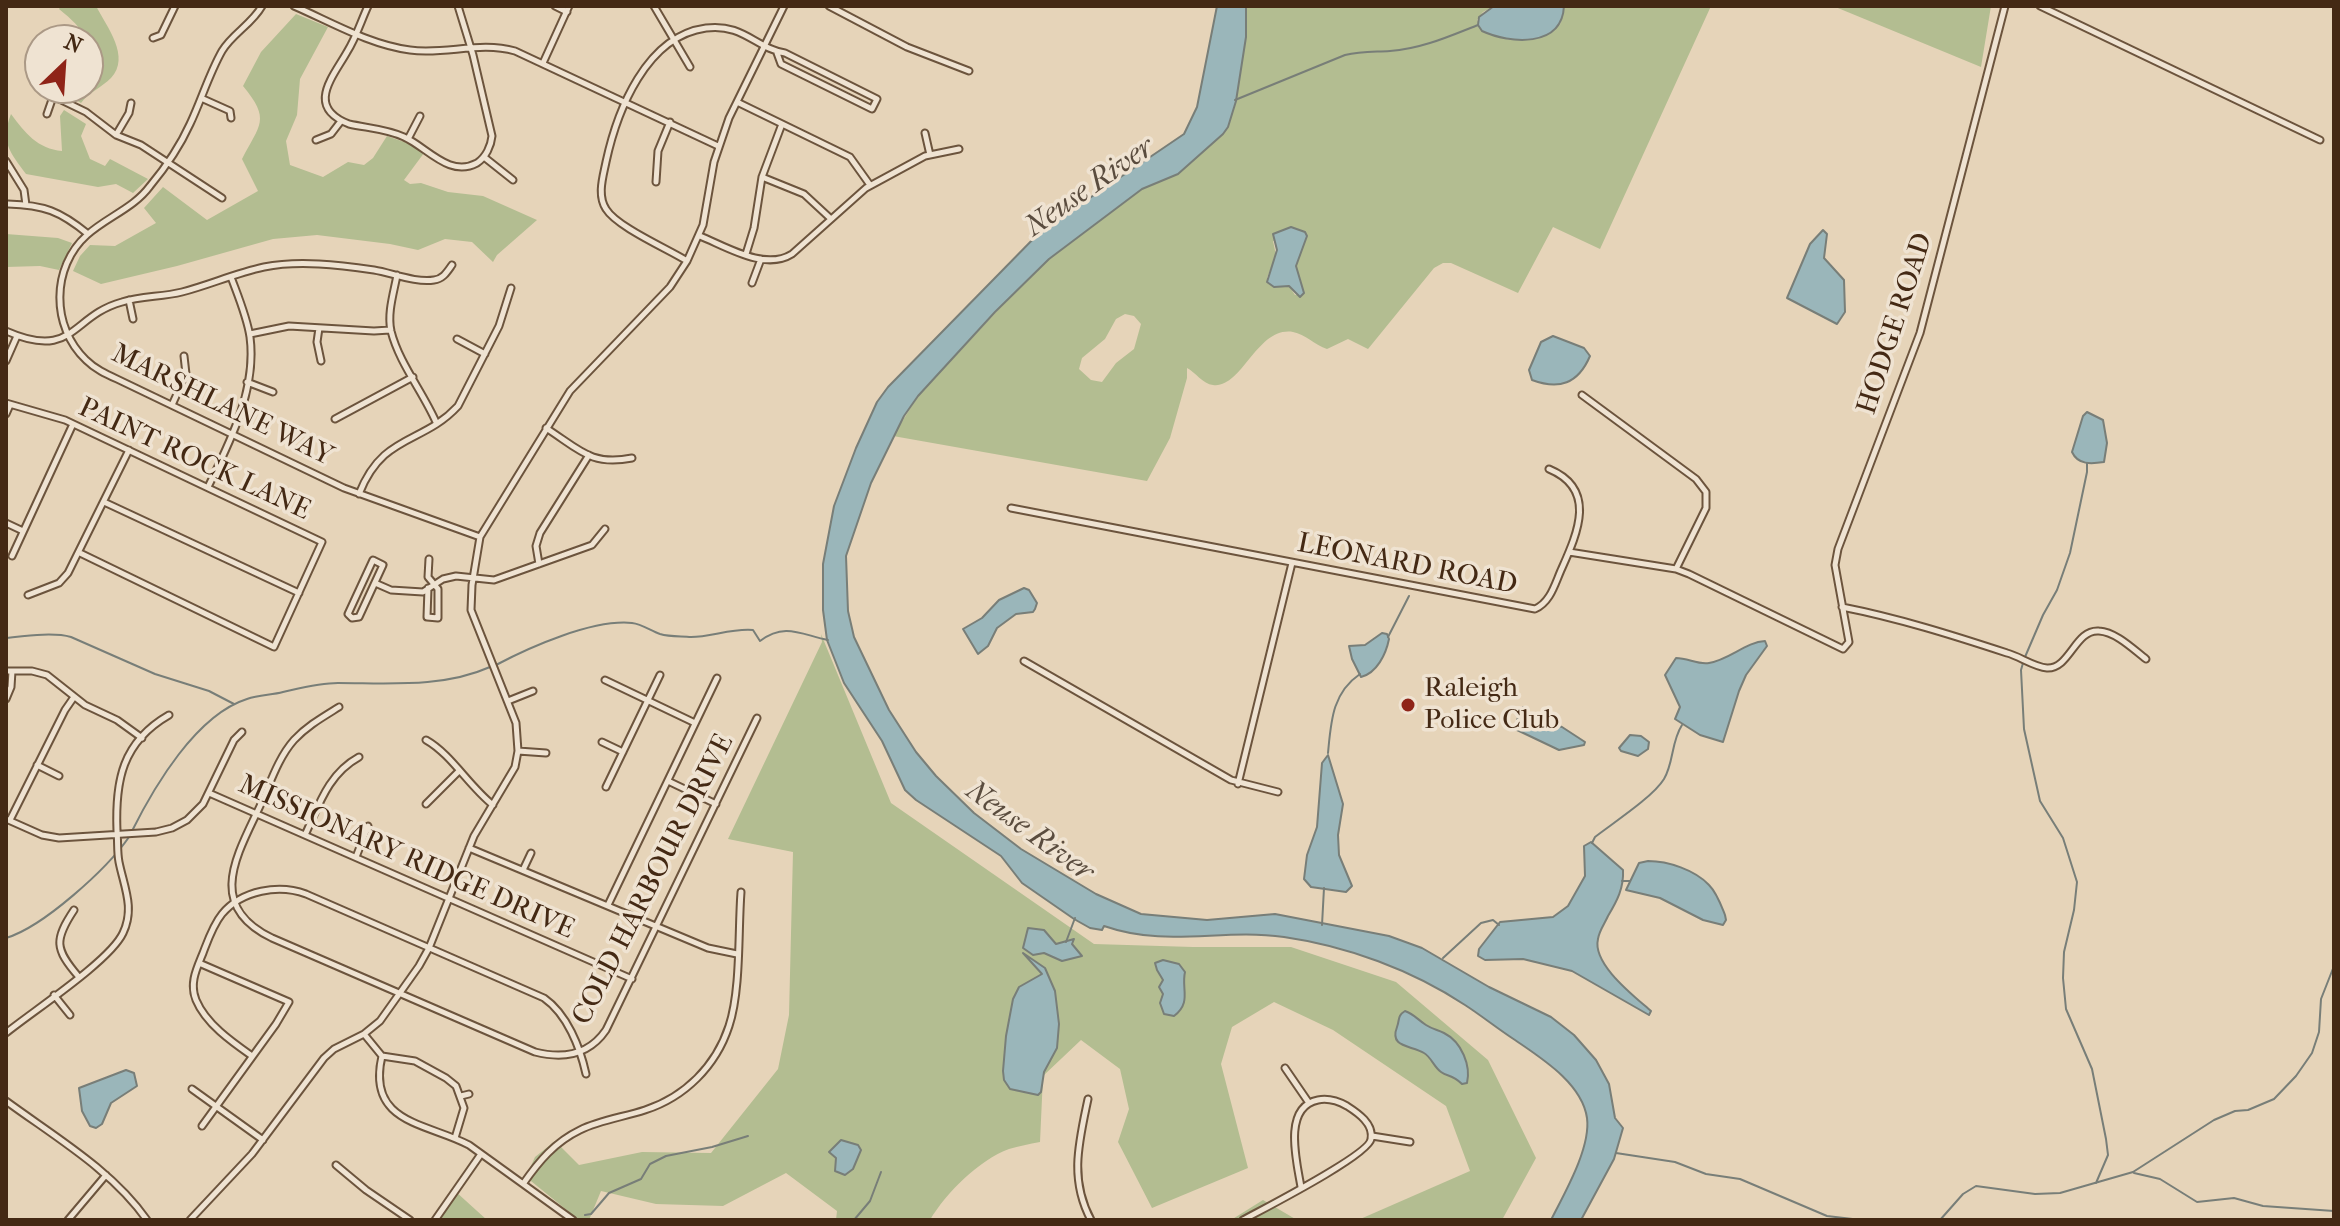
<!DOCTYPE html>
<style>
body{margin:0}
#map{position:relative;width:2340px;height:1226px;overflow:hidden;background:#e6d4b9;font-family:"IM FELL French Canon",serif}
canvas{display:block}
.frame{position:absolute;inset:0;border:8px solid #442914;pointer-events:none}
.north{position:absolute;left:24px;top:24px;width:80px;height:80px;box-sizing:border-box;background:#efe3d2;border:2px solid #ab9986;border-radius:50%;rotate:25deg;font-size:22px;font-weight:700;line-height:32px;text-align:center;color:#442914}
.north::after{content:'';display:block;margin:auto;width:28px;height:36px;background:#8f2418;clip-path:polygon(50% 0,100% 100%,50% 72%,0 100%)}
</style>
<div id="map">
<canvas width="2340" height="1226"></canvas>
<div class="frame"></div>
<div class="north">N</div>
</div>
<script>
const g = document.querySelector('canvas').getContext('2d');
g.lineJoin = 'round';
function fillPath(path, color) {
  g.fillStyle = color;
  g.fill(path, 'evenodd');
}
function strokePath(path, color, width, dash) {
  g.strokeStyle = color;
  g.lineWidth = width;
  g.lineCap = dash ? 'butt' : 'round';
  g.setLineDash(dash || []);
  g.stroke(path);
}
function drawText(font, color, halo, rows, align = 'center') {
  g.font = font + ' "IM FELL French Canon",serif';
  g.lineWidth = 7;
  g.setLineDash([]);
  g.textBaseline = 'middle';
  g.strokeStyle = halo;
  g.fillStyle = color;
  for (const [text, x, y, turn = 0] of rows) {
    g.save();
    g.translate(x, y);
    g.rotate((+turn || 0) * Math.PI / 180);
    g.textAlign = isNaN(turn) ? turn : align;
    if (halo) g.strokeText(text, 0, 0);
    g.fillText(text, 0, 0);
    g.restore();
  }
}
const green = new Path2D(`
 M61,6H96C107,27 131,57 111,78C101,88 89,92 81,103L66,94L69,88H88C88,45 95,38 59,9Z
 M1246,6H1494L1483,12L1477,20C1508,52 1523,39 1560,25L1564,6H1711L1600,249L1553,227L1518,293L1451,263H1443L1434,268L1368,349L1348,339L1327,349C1315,345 1305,334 1293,332C1257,326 1242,389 1213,385C1203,384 1195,372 1187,368V378L1170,438L1147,481L893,436L918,396L1026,280L1049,259L1142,189L1178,174L1246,37ZM1306,240L1295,266L1304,293L1295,295L1289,286H1279L1267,278L1276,255L1273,241ZM1125,314L1134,316L1141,324L1134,349L1116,363L1102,382L1091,380L1079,369L1082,358L1105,339L1116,319Z
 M1833,6H1991L1981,67Z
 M296,14L328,27L300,79L297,115L286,141L290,165L323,177L348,162L364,165L373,158L387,136L407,143L424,153L404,180L410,184L421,183L448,192L483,196L537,220L497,255L493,262L472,242L445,239L418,250L390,244L317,235L273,239L177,266L101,284L73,271L80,256L90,245L115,246L156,223L144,208L163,187L207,220L258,191L242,159C260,124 271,120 243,86L261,52Z
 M64,110L86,124L81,136L90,159L105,166L110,159L148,179L133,193L116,184L98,187L26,174C10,152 0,142 11,114C25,133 38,149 62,151L60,116Z
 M6,234L58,238L72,243L59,270L40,266L6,267Z
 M821,634L891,803L1094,944L1193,947H1291L1396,982L1488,1060L1536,1158L1502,1220H1358L1470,1171L1446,1106L1333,1030L1274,1002L1232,1027L1221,1064L1248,1168L1152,1208L1118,1142L1129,1109L1120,1069L1081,1040L1043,1076L1040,1142C1029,1144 1019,1146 1009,1149C979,1160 946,1193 930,1220H836L837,1211L786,1173L723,1206L656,1204L601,1191L589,1220H579L526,1177L535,1157L555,1141L579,1165L642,1152L711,1153L778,1069L789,1015L793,852L728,839L822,642Z
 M455,1191L487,1220H437Z
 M1263,1200L1297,1220H1231Z`);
const water = new Path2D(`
 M1217,6H1246V37L1236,101L1228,127L1223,134L1178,174L1142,189L1049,259L995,312L918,396L904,416L871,483L846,556L848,611L854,637L889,710L916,752L936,776L974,813L1021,849L1096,894L1141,914L1207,920L1275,914L1389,936L1422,948L1489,987L1551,1017L1574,1035L1596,1060L1609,1084L1615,1118L1623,1128L1614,1159L1581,1220H1551C1564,1194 1591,1148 1587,1118C1582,1083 1541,1058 1515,1040C1498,1029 1482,1016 1465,1005C1412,970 1347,946 1284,937C1221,928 1167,948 1104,926L1102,930L1090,928L1074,919L1022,883L1001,856L916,800L905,790L882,741L844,683L827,640L823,610V564L834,506L856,448L877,402L888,387L1041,231L1184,134L1197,107Z
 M1494,6H1564C1562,48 1510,44 1482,31L1478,25L1479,17Z
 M1291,227L1305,232L1307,236L1296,266L1304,293L1300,297L1289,286L1274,287L1267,282L1277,250L1273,234Z
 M1823,230L1827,234L1824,258L1844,280L1845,312L1837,324L1787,298L1810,244Z
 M1553,336L1584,348L1590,356C1578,384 1559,390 1532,380L1529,370L1541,342Z
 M2087,412L2103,420L2107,443L2104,462C2091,464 2078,465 2072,452L2083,416Z
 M1024,588L1029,590L1037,603L1035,609L1033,612L1016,614L997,628L988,646L978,654L963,629L982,618L999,600Z
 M1382,633L1387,634L1389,639C1386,654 1377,673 1361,677L1352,659L1349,646L1365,645Z
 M1765,641L1767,646L1746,675L1739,691L1723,742L1700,735L1675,719L1680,707L1665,675L1676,658C1688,658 1698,665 1709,663C1729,660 1746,642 1765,641Z
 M1523,707L1531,718L1562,727L1585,742L1584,745L1559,750L1517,730V720Z
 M1630,735L1641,736L1649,742L1648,749L1638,756L1621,751L1619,748Z
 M1328,755L1343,804L1338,835L1339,855L1352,886L1346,892L1311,887L1304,879L1307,855L1317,827L1322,763Z
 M1591,842L1623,870C1624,888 1617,901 1608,916C1605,923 1599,931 1598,939C1592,964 1634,996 1651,1011L1649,1015L1572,971L1523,959L1485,960L1478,956L1479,949L1500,922L1553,917L1568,906L1585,876L1584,846Z
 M1648,861C1668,861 1695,870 1709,885C1717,893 1721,905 1725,915L1726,920L1723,925L1703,920L1660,898L1626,890L1639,863Z
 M1028,928L1044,930L1056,944L1074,939L1072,944L1082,956L1062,961L1044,953L1033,955L1023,948Z
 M1023,953L1045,968L1055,991L1059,1024L1057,1048L1044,1072L1041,1092L1038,1095L1010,1089L1004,1080L1003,1071L1006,1036L1013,999L1019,987L1042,974Z
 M1163,960L1179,964L1185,972C1181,989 1192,1002 1174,1016L1164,1014L1160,1003L1163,994L1159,987L1163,980L1157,970L1155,963Z
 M1405,1011C1414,1014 1418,1020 1426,1025C1432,1029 1438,1030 1444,1033C1462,1042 1471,1066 1467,1083L1462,1084C1452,1074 1448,1077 1441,1072C1434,1067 1431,1057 1424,1053C1411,1045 1389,1048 1397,1027C1400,1019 1397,1016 1405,1011Z
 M126,1070L134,1073L137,1086L111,1103L102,1124L96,1128L90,1126L82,1111L79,1088Z
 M841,1140L858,1145L861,1150L853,1169L845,1175L835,1171L836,1158L829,1152Z`);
const stream = new Path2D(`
 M1235,100L1345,55C1361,51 1374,52 1390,51C1421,49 1450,36 1478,25
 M1388,637L1409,596
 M6,638C25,636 53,632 71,637L155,674L209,691L234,704
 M2025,657L2043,615L2057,590L2070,553L2087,472V463
 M2023,663L2021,670L2024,729L2040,801L2063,838L2077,882L2074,910L2064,952L2063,978L2066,1009L2092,1069L2106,1139L2108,1155L2096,1183
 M496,665C530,647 593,619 632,623C642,624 651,631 660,634C670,637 682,636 691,637C711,637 732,628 753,630L760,641C785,622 802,635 828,640
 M1328,753C1331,722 1332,693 1360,674
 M132,831C154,787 196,715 247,699C259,695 272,695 283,692C301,688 320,683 338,683C388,683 443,688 490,667
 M1592,843L1595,837C1613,823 1653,797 1664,779C1674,762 1671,742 1682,725
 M1622,881H1630
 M1322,925L1324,888
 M6,938C43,927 107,869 129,837
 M1066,942L1075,918
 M1443,958L1481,923L1493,920L1499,925
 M1616,1153L1675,1162L1706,1174L1740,1179L1827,1216L1861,1220
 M2134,1173L2160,1179L2197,1202L2234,1198L2263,1206L2334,1211
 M585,1215L591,1214L609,1193L641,1179L650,1164L666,1156L712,1147L748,1136
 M854,1220L870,1201L881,1172
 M1940,1220L1963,1194L1976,1186L2035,1194L2060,1193L2133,1172L2214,1120L2235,1111L2248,1110L2274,1099L2296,1076L2312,1053L2319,1032L2321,999L2334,966`);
const minor = new Path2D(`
 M262,6C252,24 232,34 222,51C209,74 201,101 190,124C180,146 165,168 150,186C134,208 107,217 87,235C51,267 51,327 86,360C95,369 106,374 117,379L344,488L480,537
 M294,6C331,22 370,45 410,50C445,55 480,41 515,51L718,146
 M368,6C361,21 356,38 347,52C333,77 305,107 349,124C367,128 387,129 404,137C427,147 449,178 477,163C486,157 491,146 492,136L473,55L458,6
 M555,6L567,12
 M654,6L690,67
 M829,6L907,47L969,71
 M2040,6L2320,140
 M153,38L161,35L175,6
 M543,63L569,6
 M53,96L86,112L116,135L141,145L222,198
 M201,98L230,111L231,118
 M737,102L850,157L870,185
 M47,114L56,88
 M925,133L930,155
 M116,135L129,113L131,103
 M408,139L420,116
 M316,140L331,134L341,121
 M484,157L513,180
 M6,161L24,190L26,205
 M762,177L804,194L831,219
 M656,182L658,151L670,122
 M8,204C44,205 60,211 88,234
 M700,236C727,247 765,271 792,254L866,188L925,156L959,149
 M746,254L754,228L762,177L782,124
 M687,261C668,249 617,227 606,209C597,195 603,177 606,162C617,111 646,36 706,28C743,23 757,49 785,53L877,99L872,109L781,64L777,53
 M397,275C394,292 387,313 391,331C399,363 423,392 436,422
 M752,283L761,259
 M129,300L133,319
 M319,328L317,342L321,361
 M6,331C74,361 71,316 122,302C141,296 162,297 182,292C209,285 236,273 264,267C299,260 339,265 374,270C392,273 416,283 434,280C443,279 447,272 452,265
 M250,334L289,326L374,331L390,330
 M457,339L485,354
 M6,361L17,336
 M247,382L273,392
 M1582,395L1696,479L1706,492V508L1676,569
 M6,403L65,420L322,542L274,647L80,553
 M172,405L186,374L184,356
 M6,414L10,405
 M335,419L413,377
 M546,428C580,450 591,466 632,458
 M208,487C230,442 257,389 250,337C247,317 238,296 231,277
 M359,494C383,433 422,445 458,406L499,326L511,288
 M104,502L299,593
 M1011,508L1535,609C1551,602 1555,583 1562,568C1578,532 1597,489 1549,469
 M6,523L23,531
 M1569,552L1676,569L1689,574L1843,649L1849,642L1835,565L1838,549L1920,333L2005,6
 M12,556L73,424
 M373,560L383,565L359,617L352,618L348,614Z
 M539,564L536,546L540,533L589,455
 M375,583L391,590L423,592L443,579L456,576L494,580L592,545L605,529
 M428,588L427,617L438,618V589L428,577L429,559
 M28,595L59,583L68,573L129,450
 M1842,607C1898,618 1952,635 2007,653C2019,656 2034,667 2047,668C2070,669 2075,629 2099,631C2116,632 2133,649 2146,659
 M1024,661L1231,780L1278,792
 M6,671H32L47,675L85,705L117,720L142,738
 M605,680L695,723
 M6,699L11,687L12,671
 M508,701L533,691
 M339,707C323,717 307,726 294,740C278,758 270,784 260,806C236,857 206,906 272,938L535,1052C563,1059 589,1055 606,1030L757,718
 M426,740C451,754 469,786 493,805
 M602,742L623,752
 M518,751L546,753
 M37,765L59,776
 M668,781L716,804
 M1238,784L1292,563
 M606,787L660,675
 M209,793L632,979
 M426,804L458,772
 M6,819L42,835L59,838L156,832L172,828L187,820L203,804L234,740L242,732
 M10,820L65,710L74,697
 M305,835C319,805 328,774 359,757
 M469,848L708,948L737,954
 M356,857L368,826
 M523,870L531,853
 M608,905L717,678
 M74,910C54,940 55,949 78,976
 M199,963L289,1002L276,1024L202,1126
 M54,995L70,1015
 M6,1033C33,1011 110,961 123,933C135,908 124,887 119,862C117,852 118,841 117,831C115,781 122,742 169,715
 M364,1034L382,1056L415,1061L446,1078L456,1086L464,1108L455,1138
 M252,1056C232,1042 206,1024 196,1000C189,983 197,968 203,953C208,940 213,925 222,914C242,890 279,884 306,894L544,998C567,1014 580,1047 586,1074
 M382,1056C366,1124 428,1123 469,1145L573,1220
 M1285,1068L1309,1103
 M192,1089L263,1140
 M461,1096L469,1094
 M1088,1099C1079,1142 1069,1179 1091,1220
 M6,1101C55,1137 112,1170 147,1220
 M1372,1136L1410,1142
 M336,1165L366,1190L410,1220
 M523,1184C539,1161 555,1142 580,1130C600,1120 624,1117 645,1110C685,1097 716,1066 729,1026C741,990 738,931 741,892
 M68,1220L106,1175
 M190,1220L252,1154L324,1058L334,1049L364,1034L380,1021L419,966L429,948L474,836L515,767L518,751L516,723L471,610L472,585L480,537L570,391L670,287L687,261L703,225L714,162L729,118L784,6
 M435,1220L481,1154
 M1243,1220C1263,1209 1369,1155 1371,1139C1374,1124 1358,1113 1347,1106C1338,1101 1328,1098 1318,1100C1282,1107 1297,1163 1301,1187`);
const markers = [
 [1408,705,8,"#8f2418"]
];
const streetNames = [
 ["HODGE ROAD",1896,324,-72],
 ["MARSHLANE WAY",222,406,26],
 ["PAINT ROCK LANE",194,460,25],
 ["LEONARD ROAD",1407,565,11],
 ["MISSIONARY RIDGE DRIVE",406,858,24],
 ["COLD HARBOUR DRIVE",654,880,-63]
];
const poiNames = [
 ["Raleigh",1424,689],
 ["Police Club",1424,721]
];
const waterNames = [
 ["Neuse River",1090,188,-35],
 ["Neuse River",1029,832,36]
];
fillPath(green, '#b3bd91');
fillPath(water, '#9ab6ba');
strokePath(water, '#787e78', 2);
strokePath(stream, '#787e78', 2);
strokePath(minor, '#6c543d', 9);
strokePath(minor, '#efe3d2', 5);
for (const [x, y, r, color] of markers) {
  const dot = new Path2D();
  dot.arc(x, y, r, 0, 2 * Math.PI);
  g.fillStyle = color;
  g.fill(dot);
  strokePath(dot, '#efe3d2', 3);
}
drawText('28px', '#442914', '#efe3d2', streetNames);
drawText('28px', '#442914', '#efe3d2', poiNames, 'left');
drawText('italic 30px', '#5a4c3e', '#efe3d2', waterNames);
</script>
